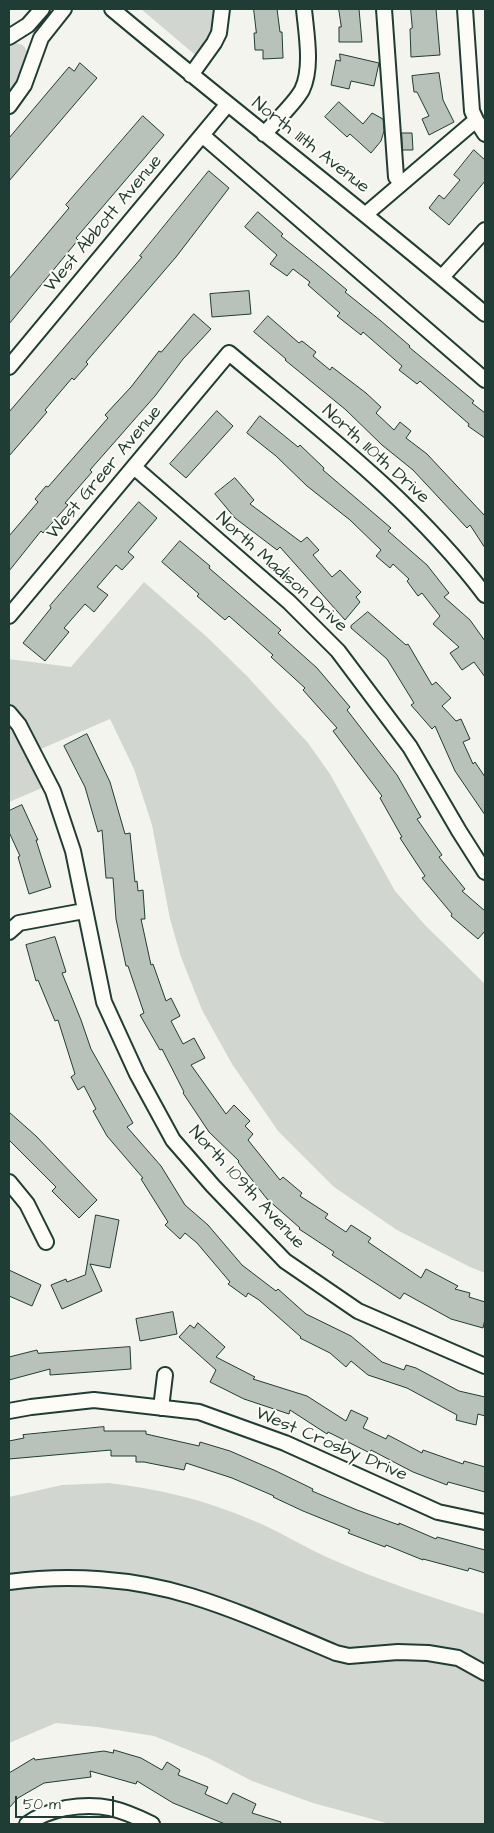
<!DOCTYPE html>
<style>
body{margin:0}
#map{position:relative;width:494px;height:1833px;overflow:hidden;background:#f4f4ef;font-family:"Architects Daughter",sans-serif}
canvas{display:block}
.frame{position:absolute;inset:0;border:10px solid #1f3d34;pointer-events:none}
.scale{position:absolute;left:15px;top:1796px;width:99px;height:22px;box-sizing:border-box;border:2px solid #1f3d34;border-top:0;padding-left:6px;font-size:15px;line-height:18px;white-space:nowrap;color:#1f3d34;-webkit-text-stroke:4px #fdfcf7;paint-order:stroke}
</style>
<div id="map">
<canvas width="494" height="1833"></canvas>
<div class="frame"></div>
<div class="scale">50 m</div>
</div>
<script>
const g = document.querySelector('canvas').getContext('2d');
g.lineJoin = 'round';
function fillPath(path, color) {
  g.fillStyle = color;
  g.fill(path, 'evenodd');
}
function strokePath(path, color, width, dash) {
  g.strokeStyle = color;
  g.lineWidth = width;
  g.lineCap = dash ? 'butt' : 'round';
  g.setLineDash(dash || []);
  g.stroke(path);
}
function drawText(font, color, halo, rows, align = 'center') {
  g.font = font + ' "Architects Daughter",sans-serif';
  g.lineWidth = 4;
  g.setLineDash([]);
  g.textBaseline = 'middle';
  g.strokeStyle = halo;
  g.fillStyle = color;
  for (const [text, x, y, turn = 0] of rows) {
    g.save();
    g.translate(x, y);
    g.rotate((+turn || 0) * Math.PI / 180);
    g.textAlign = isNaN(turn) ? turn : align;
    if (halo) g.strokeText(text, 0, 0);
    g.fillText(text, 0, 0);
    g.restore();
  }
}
const green = new Path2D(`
 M141,9H220L216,31L200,59Z
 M12,43C43,42 18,83 9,94V44Z
 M144,582L207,637L247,676L308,743L330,774L395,891L425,925L485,984V1273L470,1267L397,1230L334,1187L278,1131L232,1064L202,1010L181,957L170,919L152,825L134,769L110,719L34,752L49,785L9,802V659L71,667Z
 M109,1483C159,1489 206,1500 252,1520C279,1531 304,1547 331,1559C381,1581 433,1598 485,1614V1824H390L313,1803L252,1781L208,1758L154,1736L97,1727L56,1723L9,1743V1497L62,1485Z`);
const building = new Path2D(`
 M254,9H277L280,32H282L283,58L263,59V50H255L254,33H256Z
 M339,9H359L362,42H339V27H341Z
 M411,9H436L440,55L411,57L410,29L412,28Z
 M340,54L379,63L374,86L351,81L349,89L331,85L336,60L340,61Z
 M80,63L97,78L9,181V138L69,67L74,71Z
 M439,73L443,100L454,122L429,135L422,119L429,116L417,92H414L412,76Z
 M339,102L363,124L372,113L383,119L384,131L381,141L371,153L350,134L347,137L325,117Z
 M143,116L164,135L76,238L78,240L9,324V279L69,208L66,205Z
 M402,133H412L413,150H403Z
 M474,150L485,160V181L449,225L429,208L439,195L444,199L460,180L454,175Z
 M209,171L229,188L176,257L86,362L88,364L74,380L72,378L45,410L47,412L9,456V412L142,257L140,256Z
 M258,212L283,234L281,236L322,269L347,290L345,292L381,321L410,346L409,347L474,401L472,403L485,413V438L468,426L469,424L420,381L417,384L399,370L402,366L363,332L361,335L337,316L340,313L308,285L310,282L293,269L287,276L270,264L277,255L245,227Z
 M249,291L251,314L212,317L210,294Z
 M194,314L211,329L183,359L155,396L90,470L92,472L65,503L68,505L43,533L41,531L9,571V536L38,502L35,499L46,486L48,487L108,418L105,415L131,387L159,351L161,352Z
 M268,316L299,343L302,341L316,352L313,356L330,370L332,367L366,393L381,407L376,413L394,430L400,422L411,431L406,438L427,454L485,516V548L470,525L467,528L413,470L382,445L346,410L285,360L286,359L254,332Z
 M217,411L233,426L186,478L170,464Z
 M260,416L298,447L300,445L324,468L323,470L391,528L388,531L427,565L449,593L444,597L470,620L485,641V677L474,662L462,670L450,653L459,647L433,624L440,616L422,593L418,596L407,581L409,579L393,564L390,568L376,556L381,550L350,520L307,486L276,456L247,433Z
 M235,478L254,500L250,504L301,542L307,537L319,550L313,555L332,577L340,570L361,592L356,597L360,602L345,620L280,547L277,550L235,518L215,494Z
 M139,502L157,518L128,552L134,557L122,570L116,565L97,587L108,595L94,612L85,604L64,628L69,632L45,661L23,643L51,608L50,606Z
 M180,541L210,566L209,568L281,630L278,633L317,668L350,707L347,710L397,775L421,817L417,819L442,855L439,857L465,889L462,891L485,911V931L478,939L451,916L452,914L422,878L425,876L400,838L402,837L380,798L382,796L333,731L337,728L303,690L305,688L271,657L273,655L229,616L225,620L197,596L199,594L162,562Z
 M368,612L406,645L408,644L432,685L436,682L451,698L442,706L456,721L461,719L470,739L463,742L473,764L475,762L485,777V815L455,771L435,726L432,729L411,705L414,703L387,659L351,628V626Z
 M87,734L110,782L125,834L130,833L135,882L137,881L138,891L143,890L145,919H141L151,965L153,964L166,1001L171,998L180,1016L171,1021L183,1044L194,1038L205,1058L191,1065L226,1114L234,1105L250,1121L245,1126L253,1134L248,1140L280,1180L283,1177L302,1193L300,1196L328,1214L325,1218L346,1232L351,1225L371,1238L368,1242L421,1278L426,1269L458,1286L455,1289L470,1293L469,1297L485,1302V1319L483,1328L451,1319L404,1293L400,1299L332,1255L334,1252L299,1229L300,1228L267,1199L238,1162L239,1161L209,1132L183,1093L184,1092L162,1049L160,1050L140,1015L144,1013L128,966H126L116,919L113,878H106L102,830L98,832L85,787L64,746Z
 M22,805L38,840H36L51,887L29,894L18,857L20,856L9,832V811Z
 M55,937L66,972L62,973L81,1020L91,1049L133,1123L127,1127L161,1166L185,1205L208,1225L242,1265L276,1291L278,1289L306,1314L351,1336L382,1362L404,1370L406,1365L416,1368L459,1391L485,1397V1416L478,1414L476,1425L456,1420L457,1415L407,1388L368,1375L351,1361L346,1367L330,1353L300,1338L301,1337L259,1300L248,1293L246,1297L228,1284L230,1282L197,1243L185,1233L180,1239L165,1225L168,1222L141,1179L143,1178L107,1136L93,1111L96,1109L84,1086L78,1090L71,1077L75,1074L58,1020L55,1021L38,980L36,981L26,945Z
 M9,1112L36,1136L97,1200L79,1218L52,1191L56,1187L9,1140Z
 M96,1215L119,1220L110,1268L90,1264L102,1291L62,1309L51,1285L66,1279L67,1282L85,1275Z
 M9,1270L41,1285L32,1306L9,1296Z
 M173,1312L177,1334L140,1341L136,1319Z
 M198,1323L225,1347L216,1357L255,1377L253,1379L307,1396L346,1421L351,1410L368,1418L363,1428L386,1439L388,1435L422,1453L423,1450L463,1464L464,1461L485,1467V1492L448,1482L447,1485L413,1472L371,1450L370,1453L328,1432L327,1434L290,1410L289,1414L244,1399L210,1382L216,1370L179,1337L190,1325L194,1328Z
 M130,1347L131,1369L50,1375V1369L9,1380V1357L37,1350L38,1353Z
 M104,1427V1431H146V1434L199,1446L200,1442L230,1451L276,1471L313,1489L312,1491L357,1510L399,1525V1523L436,1539L437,1537L485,1550V1573L469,1568L468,1571L423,1559V1560L386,1545L385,1547L348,1533L350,1530L303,1511L273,1497L274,1496L232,1478L186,1463L184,1470L144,1462H136V1456H111V1450L9,1459V1441L24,1438L23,1435Z
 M114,1750L141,1758L162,1770L167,1762L180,1770L178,1775L208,1787L205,1794L227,1804L233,1793L256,1804L252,1813L281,1822L280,1824H225L173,1803L137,1781L136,1784L90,1771L91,1777L44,1783L18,1798L9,1808V1773L34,1758L35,1760L104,1751L113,1753Z`);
const minor = new Path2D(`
 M112,9C235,112 363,210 485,314
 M384,9L396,177L401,183
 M465,9L472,111L476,120L485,134
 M9,37L28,25L42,9
 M191,75L214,43L219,33L222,9
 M9,106L24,85L41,38L64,9
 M264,134C275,122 295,103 302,90C313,68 306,32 304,9
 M202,135L485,380
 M366,214L476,120
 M442,277L485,230
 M9,367L227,105
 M134,467L289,602L338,651L410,747L459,831L485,872
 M9,616L229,353C318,428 414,501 485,595
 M9,713L19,725L53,791L73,851L104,1002L137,1074L173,1140L213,1186L285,1261L358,1311L485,1366
 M9,932L19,923L84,911
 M9,1182L27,1204L46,1242
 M161,1408L165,1375
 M9,1411L31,1407L94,1400L199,1412L285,1443L438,1512L485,1522
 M9,1582C69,1574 133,1578 191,1596C240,1611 288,1633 336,1653L349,1656L398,1652L428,1653L458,1658L485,1673
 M27,1824C39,1815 52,1811 66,1808C101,1802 121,1809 152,1824`);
const streetNames = [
 ["North 111th Avenue",310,146,38],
 ["West Abbott Avenue",104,224,-50],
 ["North 110th Drive",375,455,42],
 ["West Greer Avenue",105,473,-50],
 ["North Madison Drive",281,573,42],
 ["North 109th Avenue",246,1188,47],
 ["West Crosby Drive",331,1445,23]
];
fillPath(green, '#d1d6d1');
fillPath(building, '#b9c1bb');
strokePath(building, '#1f3d34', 1);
strokePath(minor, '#1f3d34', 18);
strokePath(minor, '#fdfcf7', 14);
drawText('18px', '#1f3d34', '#fdfcf7', streetNames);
</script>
